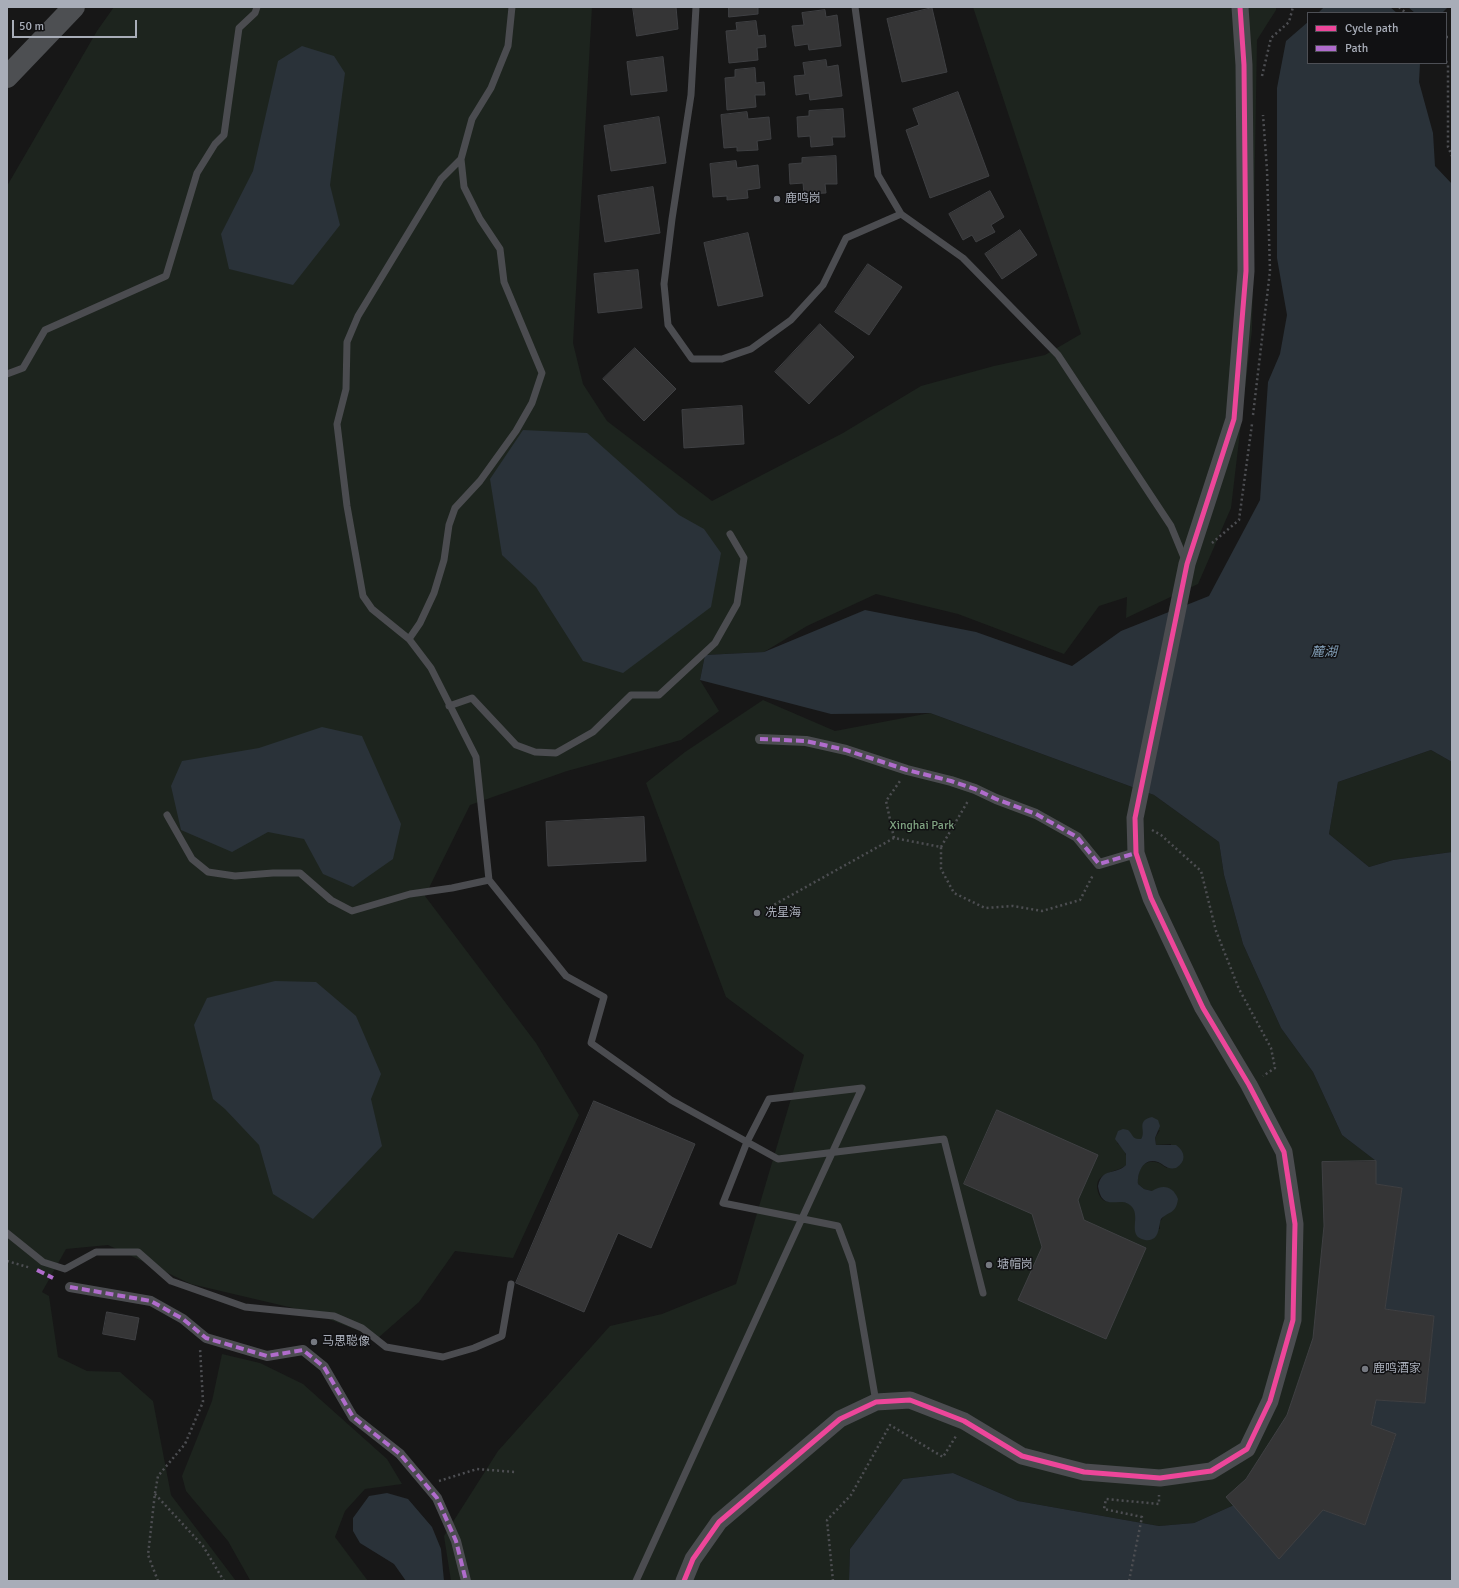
<!DOCTYPE html>
<meta charset="utf-8">
<style>
body{margin:0}
#map{position:relative;width:1459px;height:1588px;overflow:hidden;background:#171717;font-family:Signika,sans-serif}
canvas{display:block}
.frame{position:absolute;inset:0;border:8px solid #a8adb8;pointer-events:none}
.legend{position:absolute;left:1307px;top:12px;width:140px;height:52px;box-sizing:border-box;background:#111113;border:1px solid #4d4f55;margin:0;padding:5px 7px;list-style:none;font-size:12px;color:#a8adb8}
.legend li{display:flex;align-items:center;gap:8px;height:20px}
.legend b{width:20px;border:1px solid #4d4f55}
.scale{position:absolute;left:12px;top:20px;width:125px;height:18px;box-sizing:border-box;border:2px solid #a8adb8;border-top:0;padding-left:5px;font-size:12px;line-height:14px;white-space:nowrap;color:#a8adb8;-webkit-text-stroke:3px #111113;paint-order:stroke}
</style>
<div id="map">
<canvas width="1459" height="1588"></canvas>
<div class="frame"></div>
<ul class="legend">
<li><b style="height:5px;background:#ed469a"></b>Cycle path</li>
<li><b style="height:5px;background:#b06ccc"></b>Path</li>
</ul>
<div class="scale">50 m</div>
</div>
<script>
const g = document.querySelector('canvas').getContext('2d');
g.lineJoin = 'round';
function fillPath(path, color) {
  g.fillStyle = color;
  g.fill(path, 'evenodd');
}
function strokePath(path, color, width, dash) {
  g.strokeStyle = color;
  g.lineWidth = width;
  g.lineCap = dash ? 'butt' : 'round';
  g.setLineDash(dash || []);
  g.stroke(path);
}
function drawText(font, color, halo, rows, align = 'center') {
  g.font = font + ' Signika,"Noto Sans SC",sans-serif';
  g.lineWidth = 3;
  g.setLineDash([]);
  g.textBaseline = 'middle';
  g.strokeStyle = halo;
  g.fillStyle = color;
  for (const [text, x, y, turn = 0] of rows) {
    g.save();
    g.translate(x, y);
    g.rotate((+turn || 0) * Math.PI / 180);
    g.textAlign = isNaN(turn) ? turn : align;
    if (halo) g.strokeText(text, 0, 0);
    g.fillText(text, 0, 0);
    g.restore();
  }
}
const green = new Path2D(`
 M114,7H592L573,343L583,384L607,421L712,501L843,433L921,386L994,366L1045,355L1081,334L973,7H1276V10L1257,40L1252,330L1231,508L1198,584L1126,618L1127,597L1099,606L1064,654L958,614L876,594L807,626L764,652L705,655L700,680L719,711L681,740L567,771L470,805L425,896L536,1043L579,1115L513,1258L455,1251L419,1302L378,1338L310,1312L191,1284L108,1245L66,1249L42,1292L49,1296L58,1357L87,1371L120,1372L153,1401L171,1495L236,1581H7V186L97,31Z
 M763,700L835,731L930,713L1154,795L1219,842L1224,875L1243,944L1281,1028L1313,1072L1342,1135L1376,1161L1322,1162L1324,1226L1313,1338L1287,1415L1246,1479L1226,1497L1234,1505L1194,1523L1159,1526L1018,1501L953,1473L903,1479L850,1549L849,1581H451L444,1536L498,1451L610,1326L662,1314L736,1284L804,1055L726,997L646,783L685,752ZM1160,1130L1155,1138L1156,1145L1171,1144L1167,1168C1163,1166 1159,1162 1155,1162C1141,1160 1137,1173 1138,1184L1144,1189L1152,1191L1164,1216L1159,1223L1160,1229L1135,1223C1138,1215 1135,1203 1124,1202C1114,1200 1103,1207 1098,1192C1092,1171 1118,1173 1126,1165C1128,1156 1125,1149 1117,1143L1132,1137L1136,1140L1141,1139L1143,1136Z
 M1431,750L1452,762V852L1393,860L1369,867L1329,834L1338,782Z
 M222,1354L260,1363L303,1384L387,1459L402,1484L365,1489L345,1511L335,1537L368,1581L250,1580L228,1541L186,1491L182,1476L212,1401Z`);
const water = new Path2D(`
 M1324,7H1390L1397,13H1318Z
 M1408,7H1448L1442,13H1415Z
 M1308,22V63H1420L1419,82L1433,133L1435,166L1452,184V762L1431,750L1338,782L1329,834L1369,867L1393,860L1452,852V1581H849L850,1549L903,1479L953,1473L1018,1501L1159,1526L1194,1523L1234,1505L1323,1510L1365,1525L1396,1435L1371,1425L1376,1400L1425,1403L1434,1316L1385,1309L1402,1188L1376,1184V1161L1342,1135L1313,1072L1281,1028L1243,944L1224,875L1219,842L1154,795L930,713L831,714L700,680L705,655L764,652L865,610L976,632L1072,666L1121,631L1209,596L1260,500L1268,382L1280,354L1287,315L1277,258V88L1286,41Z
 M302,46L334,56L345,73L330,185L340,225L293,285L229,269L221,234L253,171L278,61Z
 M523,430L587,433L679,515L704,529L721,553L711,607L623,673L583,661L536,587L502,555L490,479Z
 M322,727L362,736L401,824L393,859L353,887L323,874L304,839L268,832L232,852L181,830L171,786L182,761L259,748Z
 M275,981L316,982L356,1016L381,1074L371,1099L382,1146L313,1219L273,1194L259,1145L225,1109L213,1099L194,1025L207,998Z
 M1152,1117L1158,1120L1160,1126L1155,1138L1156,1145H1176C1186,1152 1186,1162 1176,1168C1167,1170 1165,1165 1158,1162C1143,1157 1137,1173 1138,1184L1144,1189L1152,1191C1163,1184 1173,1186 1178,1199C1176,1214 1169,1211 1161,1219C1158,1227 1160,1242 1145,1240C1125,1236 1143,1215 1130,1205C1119,1196 1102,1213 1098,1186C1103,1166 1115,1176 1126,1165V1154L1115,1139L1118,1131L1123,1129L1128,1130C1133,1134 1132,1140 1141,1139C1147,1131 1135,1121 1152,1117Z
 M387,1493L408,1499L432,1527L441,1549L444,1581H406L394,1564L360,1543L353,1531V1518L369,1496Z`);
const building = new Path2D(`
 M633,7H676L678,29L637,36Z
 M729,7H758V14L729,17Z
 M932,8L947,72L902,82L887,19Z
 M825,10L826,17L837,15L841,46L809,50L808,44L795,46L792,26L804,25L802,13Z
 M756,21L758,36L765,35L766,47L757,48L758,60L729,63L726,31L737,30L736,23Z
 M663,57L667,91L631,95L627,62Z
 M826,60L827,67L838,65L842,96L810,100L809,93L796,95L794,76L805,75L803,63Z
 M755,68L756,83L764,82L765,95H755L756,107L727,110L725,78L735,77V70Z
 M958,92L989,176L930,198L906,130L919,125L913,109Z
 M843,109L845,137H832L833,145L811,147L810,136L798,137L797,117L809,116V111Z
 M747,112L748,119L769,117L771,139L757,141L758,150L737,151V147L724,148L721,115Z
 M659,117L666,163L611,171L604,126Z
 M836,156L837,184H825L826,193L804,194L803,183L790,184L789,164L802,163V158Z
 M736,161L737,168L758,165L760,188L747,190L748,198L727,200V196L713,197L710,164Z
 M653,187L660,233L605,242L598,196Z
 M990,191L1004,217L991,225L995,232L976,242L972,235L963,240L949,214Z
 M1020,230L1037,255L1002,279L985,254Z
 M748,233L763,296L718,306L704,243Z
 M868,264L902,287L869,335L835,312Z
 M638,270L642,308L598,313L594,274Z
 M820,324L854,357L809,404L775,372Z
 M635,348L676,389L644,421L603,379Z
 M742,406L744,444L684,448L682,410Z
 M644,817L646,861L548,866L546,822Z
 M594,1101L695,1144L651,1248L618,1233L584,1312L516,1283Z
 M997,1110L1098,1155L1078,1200L1084,1220L1146,1248L1106,1339L1018,1300L1042,1247L1032,1214L964,1184Z
 M1376,1161V1184L1402,1188L1385,1309L1434,1316L1425,1403L1376,1400L1371,1425L1396,1434L1365,1525L1323,1510L1279,1559L1226,1497L1246,1479L1287,1415L1313,1338L1324,1226L1322,1162Z
 M107,1312L139,1318L135,1340L103,1334Z`);
const path = new Path2D(`
 M1399,7L1406,13
 M1446,37H1452
 M1446,61L1448,65V147L1452,156
 M1262,76L1271,38L1289,22L1293,7
 M1253,415L1270,271L1267,170L1263,115
 M1212,543L1239,520L1252,424
 M1152,830L1161,835L1201,871L1216,931L1239,989L1271,1048L1275,1068L1263,1076
 M894,838L886,801L900,781
 M941,847L968,801
 M770,907L894,838L941,847V869L954,893L985,908L1013,906L1042,911L1080,900L1093,875
 M7,1261L31,1268
 M439,1481L477,1469L515,1472
 M155,1494L203,1546L224,1581
 M158,1581L148,1555L155,1493L158,1476L185,1444L203,1402L200,1348
 M833,1581L827,1520L851,1495L890,1425L943,1457L956,1436
 M1129,1581L1142,1517L1104,1509L1106,1499L1159,1504V1495`);
const service = new Path2D(`
 M696,7L691,95L672,219L664,284L668,325L692,359H722L751,349L791,320L823,285L846,238L901,214
 M855,7L878,175L901,214L963,258L1058,355L1171,526L1185,560
 M7,374L23,368L45,330L166,276L197,173L215,144L224,135L239,28L255,13L257,7
 M409,639L420,623L434,593L444,560L449,525L455,508L480,481L516,431L532,403L542,373L504,282L500,249L480,219L464,187L461,159
 M449,706L472,698L516,745L535,752L556,753L593,732L631,695H659L715,643L737,604L744,558L730,534
 M167,815L192,859L208,872L235,876L273,873H300L331,900L352,911L410,894L452,888L489,880L566,976L604,997L591,1043L671,1100L778,1159L944,1139L983,1293
 M489,880L476,757L431,668L409,639L372,609L363,596L347,506L337,424L346,389L347,342L358,316L441,179L461,159L472,119L491,88L508,46L512,7
 M7,1233L43,1262L65,1269L96,1252H138L171,1281L245,1307L334,1316L362,1328L386,1347L443,1357L474,1348L502,1336L511,1284
 M636,1581C711,1417 786,1252 862,1088L769,1099L747,1142L723,1203L838,1226L852,1263L876,1402`);
const pedestrian = new Path2D(`
 M760,739L806,741L846,750L907,770L951,781L975,789L996,799L1036,814L1077,837L1099,864L1136,853
 M70,1287L151,1301L183,1319L206,1338L267,1356L303,1350L324,1367L353,1417L400,1454L437,1498L456,1541L466,1581`);
const tertiary = new Path2D(`
 M684,1581L693,1559L719,1522L840,1419L876,1402L910,1400L964,1421L1022,1456L1084,1472L1160,1478L1211,1471L1247,1449L1270,1401L1293,1320L1295,1224L1284,1152L1249,1085L1203,1008L1151,898L1136,853L1135,818L1187,564L1234,419L1246,271L1244,65L1240,7`);
const primary = new Path2D(`
 M7,77L74,7`);
const quiet = new Path2D(`
 M760,739L806,741L846,750L907,770L951,781L975,789L996,799L1036,814L1077,837L1099,864L1136,853
 M37,1270L53,1278
 M70,1287L151,1301L183,1319L206,1338L267,1356L303,1350L324,1367L353,1417L400,1454L437,1498L456,1541L466,1581`);
const cycleway = new Path2D(`
 M684,1581L693,1559L719,1522L840,1419L876,1402L910,1400L964,1421L1022,1456L1084,1472L1160,1478L1211,1471L1247,1449L1270,1401L1293,1320L1295,1224L1284,1152L1249,1085L1203,1008L1151,898L1136,853L1135,818L1187,564L1234,419L1246,271L1244,65L1240,7`);
const markers = [
 [777,199,4,"#757880"],
 [757,913,4,"#757880"],
 [989,1265,4,"#757880"],
 [314,1342,4,"#757880"],
 [1365,1369,4,"#757880"]
];
const poiNames = [
 ["鹿鸣岗",785,199],
 ["冼星海",765,913],
 ["塘帽岗",997,1265],
 ["马思聪像",322,1342],
 ["鹿鸣酒家",1373,1369]
];
const parkNames = [
 ["Xinghai Park",922,826]
];
const waterNames = [
 ["麓湖",1324,653]
];
fillPath(green, '#1d241e');
fillPath(water, '#2a3239');
fillPath(building, '#353536');
strokePath(building, '#3f4043', 1);
strokePath(path, '#4d4e52', 2.5, [2, 3]);
strokePath(service, '#4b4c50', 7);
strokePath(pedestrian, '#4b4c50', 10);
strokePath(tertiary, '#4b4c50', 17);
strokePath(primary, '#4d4f52', 22);
strokePath(quiet, '#b06ccc', 4, [8, 4]);
strokePath(cycleway, '#ed469a', 5);
for (const [x, y, r, color] of markers) {
  const dot = new Path2D();
  dot.arc(x, y, r, 0, 2 * Math.PI);
  g.fillStyle = color;
  g.fill(dot);
  strokePath(dot, '#111113', 1.5);
}
drawText('12px', '#a8adb8', '#111113', poiNames, 'left');
drawText('12px', '#7fa381', '#111113', parkNames);
drawText('italic 13px', '#7f9bb3', '#111113', waterNames);
</script>
